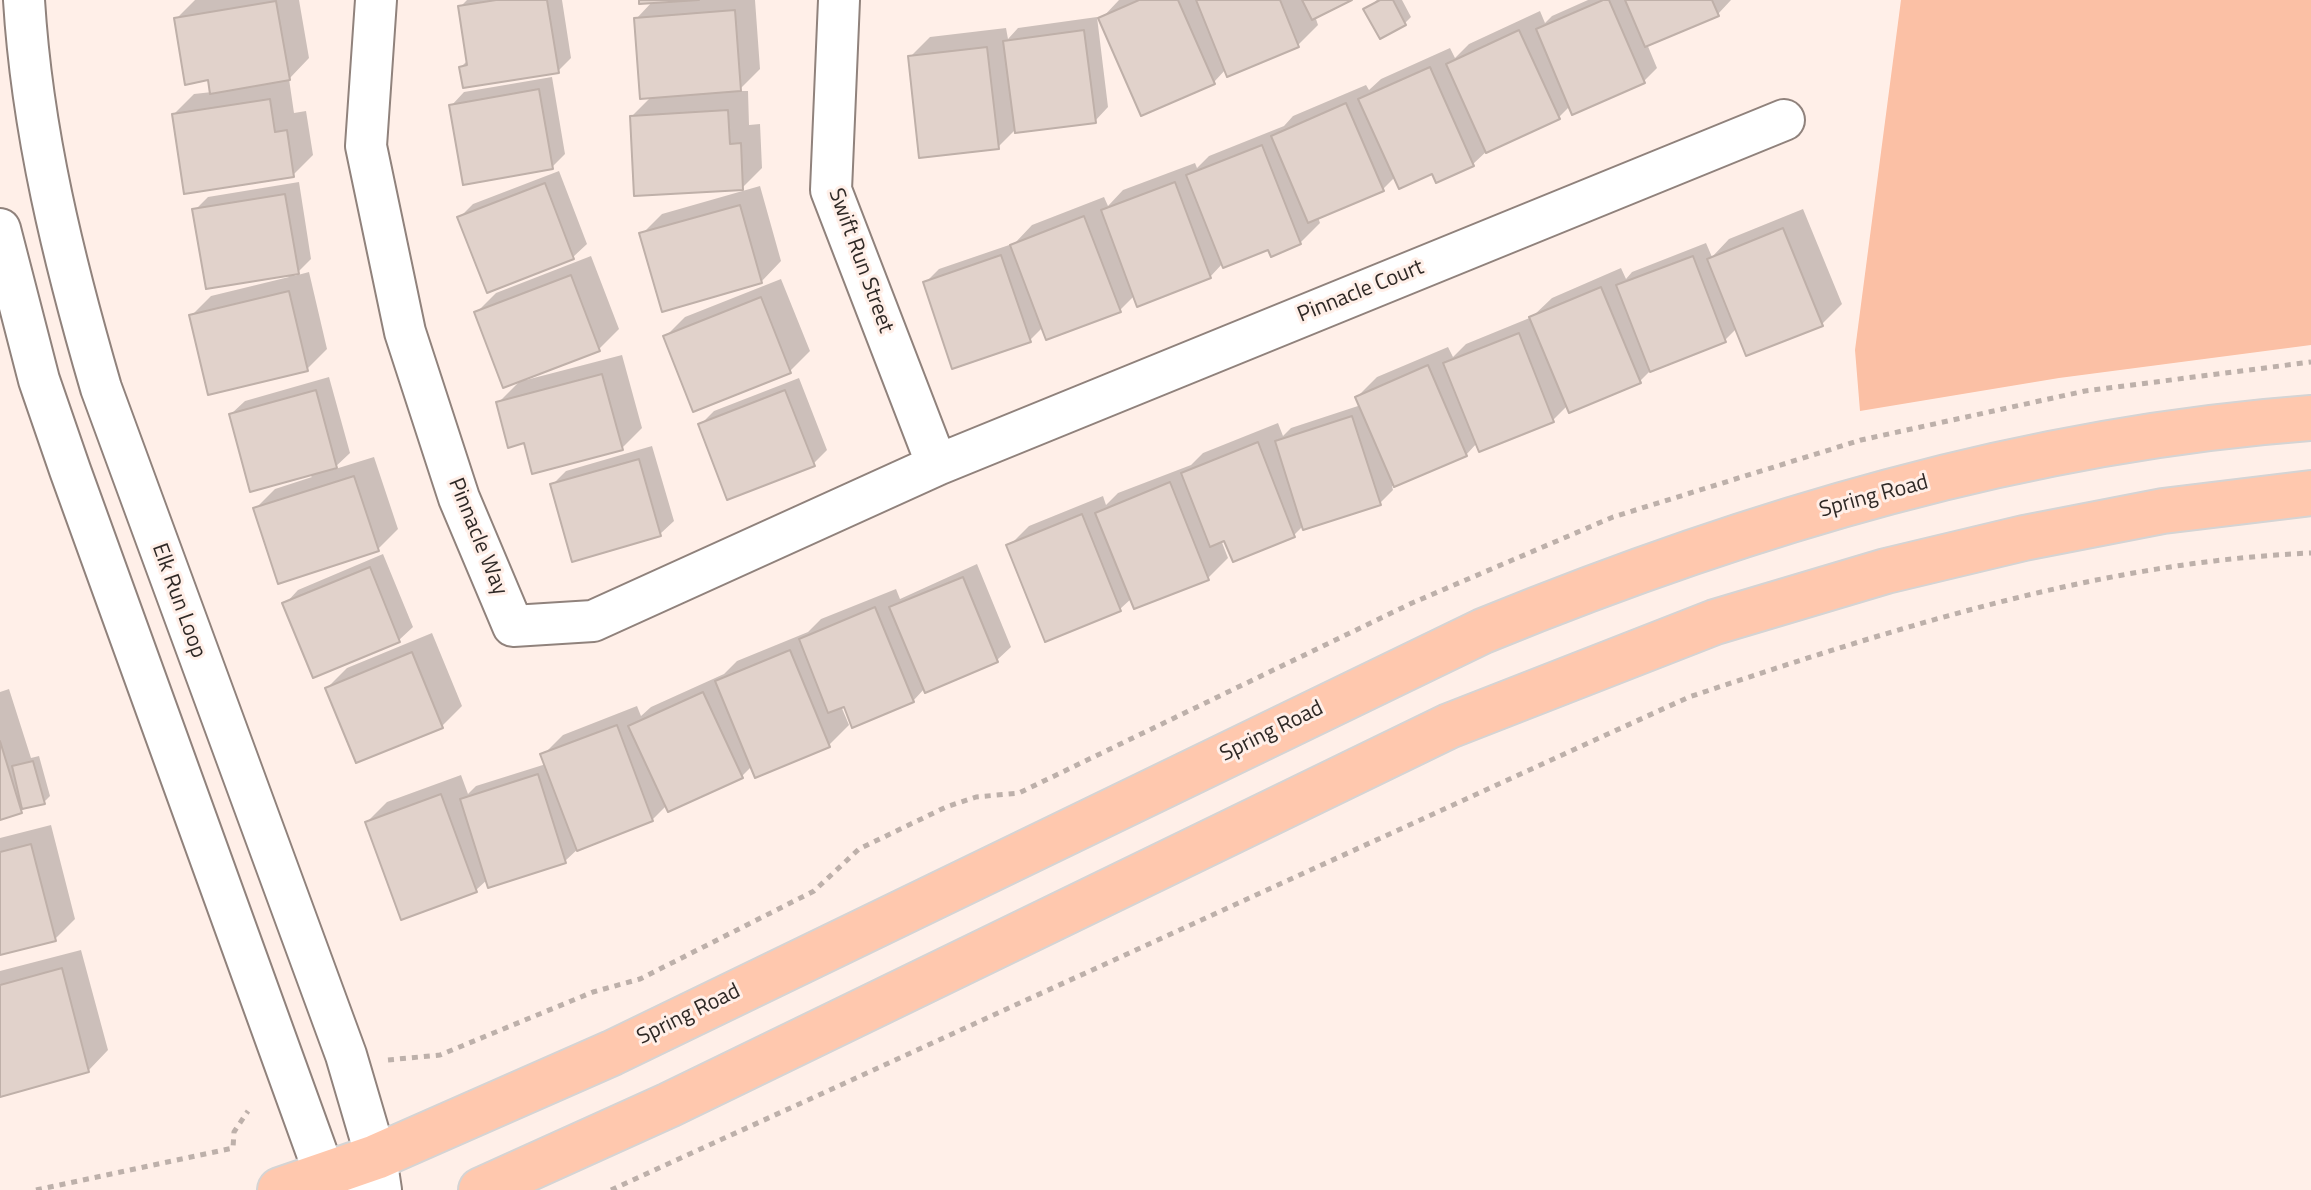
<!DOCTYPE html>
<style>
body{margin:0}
canvas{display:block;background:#ffefe8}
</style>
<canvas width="2311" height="1190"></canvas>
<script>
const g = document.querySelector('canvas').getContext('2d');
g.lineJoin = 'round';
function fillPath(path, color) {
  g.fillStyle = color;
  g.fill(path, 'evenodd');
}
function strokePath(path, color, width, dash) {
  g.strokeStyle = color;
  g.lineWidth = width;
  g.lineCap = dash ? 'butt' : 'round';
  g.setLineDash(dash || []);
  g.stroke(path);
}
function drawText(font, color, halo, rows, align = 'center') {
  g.font = font + ' "Titillium Web",sans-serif';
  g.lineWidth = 6;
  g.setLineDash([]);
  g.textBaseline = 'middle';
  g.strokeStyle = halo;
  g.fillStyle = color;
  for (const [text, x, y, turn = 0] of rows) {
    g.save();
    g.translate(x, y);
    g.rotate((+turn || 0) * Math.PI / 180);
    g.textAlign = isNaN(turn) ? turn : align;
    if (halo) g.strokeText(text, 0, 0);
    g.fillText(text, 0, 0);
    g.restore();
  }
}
const green = new Path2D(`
 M1901,0H2311V345L2059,378L1860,411L1855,350Z`);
const shadow = new Path2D(`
 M195,0H299L309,58L289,79L294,113L306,111L313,155L293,175L174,114L194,94L212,92L210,78L176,19Z
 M467,0H562L571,58L558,71L461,67L468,60L460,7Z
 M641,0H755L760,69L738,91H748L749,125L760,124L762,168L742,188L632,116L652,96L636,19L653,1Z
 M1119,0H1348L1315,16L1318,25L1298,45L1228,74L1226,69L1214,82L1101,19Z
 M1377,0H1402L1411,17L1405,23L1366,9Z
 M1588,0H1731L1718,14L1647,44L1657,68L1644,81L1570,106L1558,118L1488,150L1473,164L1437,181L1433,171L1395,177L1383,189L1318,217L1320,223L1300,243L1269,247L1223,263L1210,277L1135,295L1120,310L1043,327L1029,341L925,283L939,269L1015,243L1032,225L1104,197L1108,206L1123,190L1195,163L1197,168L1209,156L1284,126L1293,116L1366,85L1369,90L1381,79L1450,48L1455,58L1469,44L1540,11L1545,23L1552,16Z
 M1097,17L1108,107L1095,121L1016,129L998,147L910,57L930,37L1006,28L1008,39L1018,28Z
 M552,77L565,154L552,167L451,106L464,92Z
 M559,171L587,244L573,257L460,217L473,204Z
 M299,182L311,259L294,276L309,272L327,349L307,369L191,316L211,296L289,277L195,210L208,197Z
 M760,186L781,261L761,282L642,234L662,214Z
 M1803,209L1842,304L1822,324L1737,328L1725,340L1652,369L1640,381L1568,405L1553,420L1477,443L1466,455L1392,486L1393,490L1379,504L1304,525L1294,535L1221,540L1228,558L1208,578L1132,598L1120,609L1009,546L1029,526L1103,496L1106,505L1118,493L1191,465L1203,453L1278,423L1283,436L1291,428L1361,405L1357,397L1377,377L1448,347L1453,357L1466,344L1532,317L1552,298L1621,268L1626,279L1632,272L1706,243L1712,257L1729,239Z
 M591,256L619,329L599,349L525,378L526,380L622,355L642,428L622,448L525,441L498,403L522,379L476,313L496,293Z
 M781,279L810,351L790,371L665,337L685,317Z
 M329,377L350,453L332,470L374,457L398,529L378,549L255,509L275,489L312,477L231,414L245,401Z
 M799,378L827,450L813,464L700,425L714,411Z
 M652,446L674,521L660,534L553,484L566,471Z
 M383,554L413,627L399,640L285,604L298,590Z
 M977,564L1011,647L997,660L925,688L913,701L841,706L849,725L829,745L752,766L742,776L667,805L652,820L579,848L565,861L488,879L476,890L367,822L387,802L461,775L468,794L476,786L546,764L543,755L563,735L637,706L641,716L651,707L724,674L737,661L808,632L821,619L896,589L900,599Z
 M432,633L462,706L442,726L327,688L347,668Z
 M9,689L31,758L39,756L50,796L44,802L0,818V692Z
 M51,825L75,919L55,939L0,953V838Z
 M81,950L108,1050L88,1071L0,1094V971Z`);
const building = new Path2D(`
 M496,0H547L559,73L463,88L459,67L467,65L458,6Z
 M639,0H699L639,4Z
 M1139,0H1178L1215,84L1141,116L1098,18Z
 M1196,0H1280L1299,47L1227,77Z
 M1302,0H1352L1312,20Z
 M1380,0H1393L1406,25L1380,39L1363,9Z
 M1603,0H1609L1645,83L1572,115L1536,29Z
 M1625,0H1712L1719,16L1645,47Z
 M276,1L290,80L210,94L208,80L185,85L174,18Z
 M735,10L741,91L640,99L634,18Z
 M1084,30L1096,123L1015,133L1003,41Z
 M1519,30L1560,119L1486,153L1446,64Z
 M987,47L999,149L919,158L908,56Z
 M1430,67L1474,166L1436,183L1432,174L1399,189L1358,99Z
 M539,89L553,169L463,185L449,105Z
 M270,99L275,132L287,130L294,177L184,194L172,114Z
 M1346,103L1384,191L1308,223L1271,136Z
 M728,110L730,144L741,143L743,190L634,196L630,116Z
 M1262,145L1301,244L1271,257L1268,250L1223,268L1186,175Z
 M1175,182L1211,278L1137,307L1101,210Z
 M545,183L574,259L487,293L457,217Z
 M285,194L299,274L206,289L192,209Z
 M740,205L762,283L662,312L639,233Z
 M1084,216L1121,312L1046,340L1010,245Z
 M1783,228L1823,326L1746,356L1707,259Z
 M1001,255L1031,342L952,369L923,282Z
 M1693,256L1726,342L1650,372L1616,285Z
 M571,275L600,351L503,388L474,312Z
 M1601,287L1641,383L1569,413L1529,317Z
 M289,291L308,371L208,395L189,315Z
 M761,297L791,373L693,412L663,336Z
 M1519,333L1554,422L1479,452L1443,363Z
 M1428,365L1467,456L1394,487L1355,397Z
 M602,374L623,450L532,474L524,443L508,448L496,402Z
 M316,390L337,468L250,492L229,414Z
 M785,390L815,466L727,500L698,424Z
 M1352,416L1381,505L1303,530L1275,441Z
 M1258,442L1295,537L1233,562L1224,541L1210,547L1181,473Z
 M639,459L661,536L572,562L550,484Z
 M354,476L379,551L278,584L253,508Z
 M1170,482L1209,580L1134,609L1095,513Z
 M1082,514L1121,611L1045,642L1006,545Z
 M370,567L400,642L313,678L282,603Z
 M963,577L998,662L925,693L889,607Z
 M875,607L914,702L852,728L844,707L828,713L799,639Z
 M790,650L830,747L755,778L715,681Z
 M412,652L443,728L356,763L325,688Z
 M703,692L743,778L668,812L628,726Z
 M617,725L653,821L577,851L540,754Z
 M0,741L22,813L0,820Z
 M33,761L45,804L22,809L12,766Z
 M538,774L566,863L488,888L460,799Z
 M441,794L477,892L401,920L365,822Z
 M31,844L56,941L0,955V852Z
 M62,968L89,1072L0,1097V985Z`);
const path = new Path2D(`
 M388,1060L440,1055L593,992L640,979L814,891L859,849L946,807L976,797L1019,793L1412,603L1613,517L1861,440L2085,391L2311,362
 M36,1190L233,1148L234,1132L248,1111
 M611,1190L1689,697C1890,630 2097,562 2311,553`);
const minor = new Path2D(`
 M24,0C32,132 64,261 101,388L346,1055L376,1157L381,1190
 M376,0L366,146L405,332L459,498L513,626L593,621L937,465L1784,120
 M839,0L831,190L937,465
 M0,229L39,380L70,470L325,1175L342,1190`);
const major = new Path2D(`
 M280,1190L376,1157L612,1053L1483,631C1747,523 2025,439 2311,418
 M481,1190L669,1105L1449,726L1715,622L1886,571L2024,538L2163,511L2311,493`);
const streetNames = [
 ["Swift Run Street",860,261,70],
 ["Pinnacle Court",1361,292,-22],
 ["Spring Road",1874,497,-15],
 ["Pinnacle Way",477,537,68],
 ["Elk Run Loop",178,601,70],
 ["Spring Road",1272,732,-26],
 ["Spring Road",689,1015,-26]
];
fillPath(green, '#fbc0a5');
fillPath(shadow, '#0003');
fillPath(building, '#e1d2cb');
strokePath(building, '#bfb0a9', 2);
strokePath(minor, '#90827c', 44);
strokePath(major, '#d5d4d4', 48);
strokePath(path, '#bdb0aa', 5, [6, 6]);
strokePath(minor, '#fff', 40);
strokePath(major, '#ffc8ae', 44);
drawText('22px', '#2f2926', '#ffefe8', streetNames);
</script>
